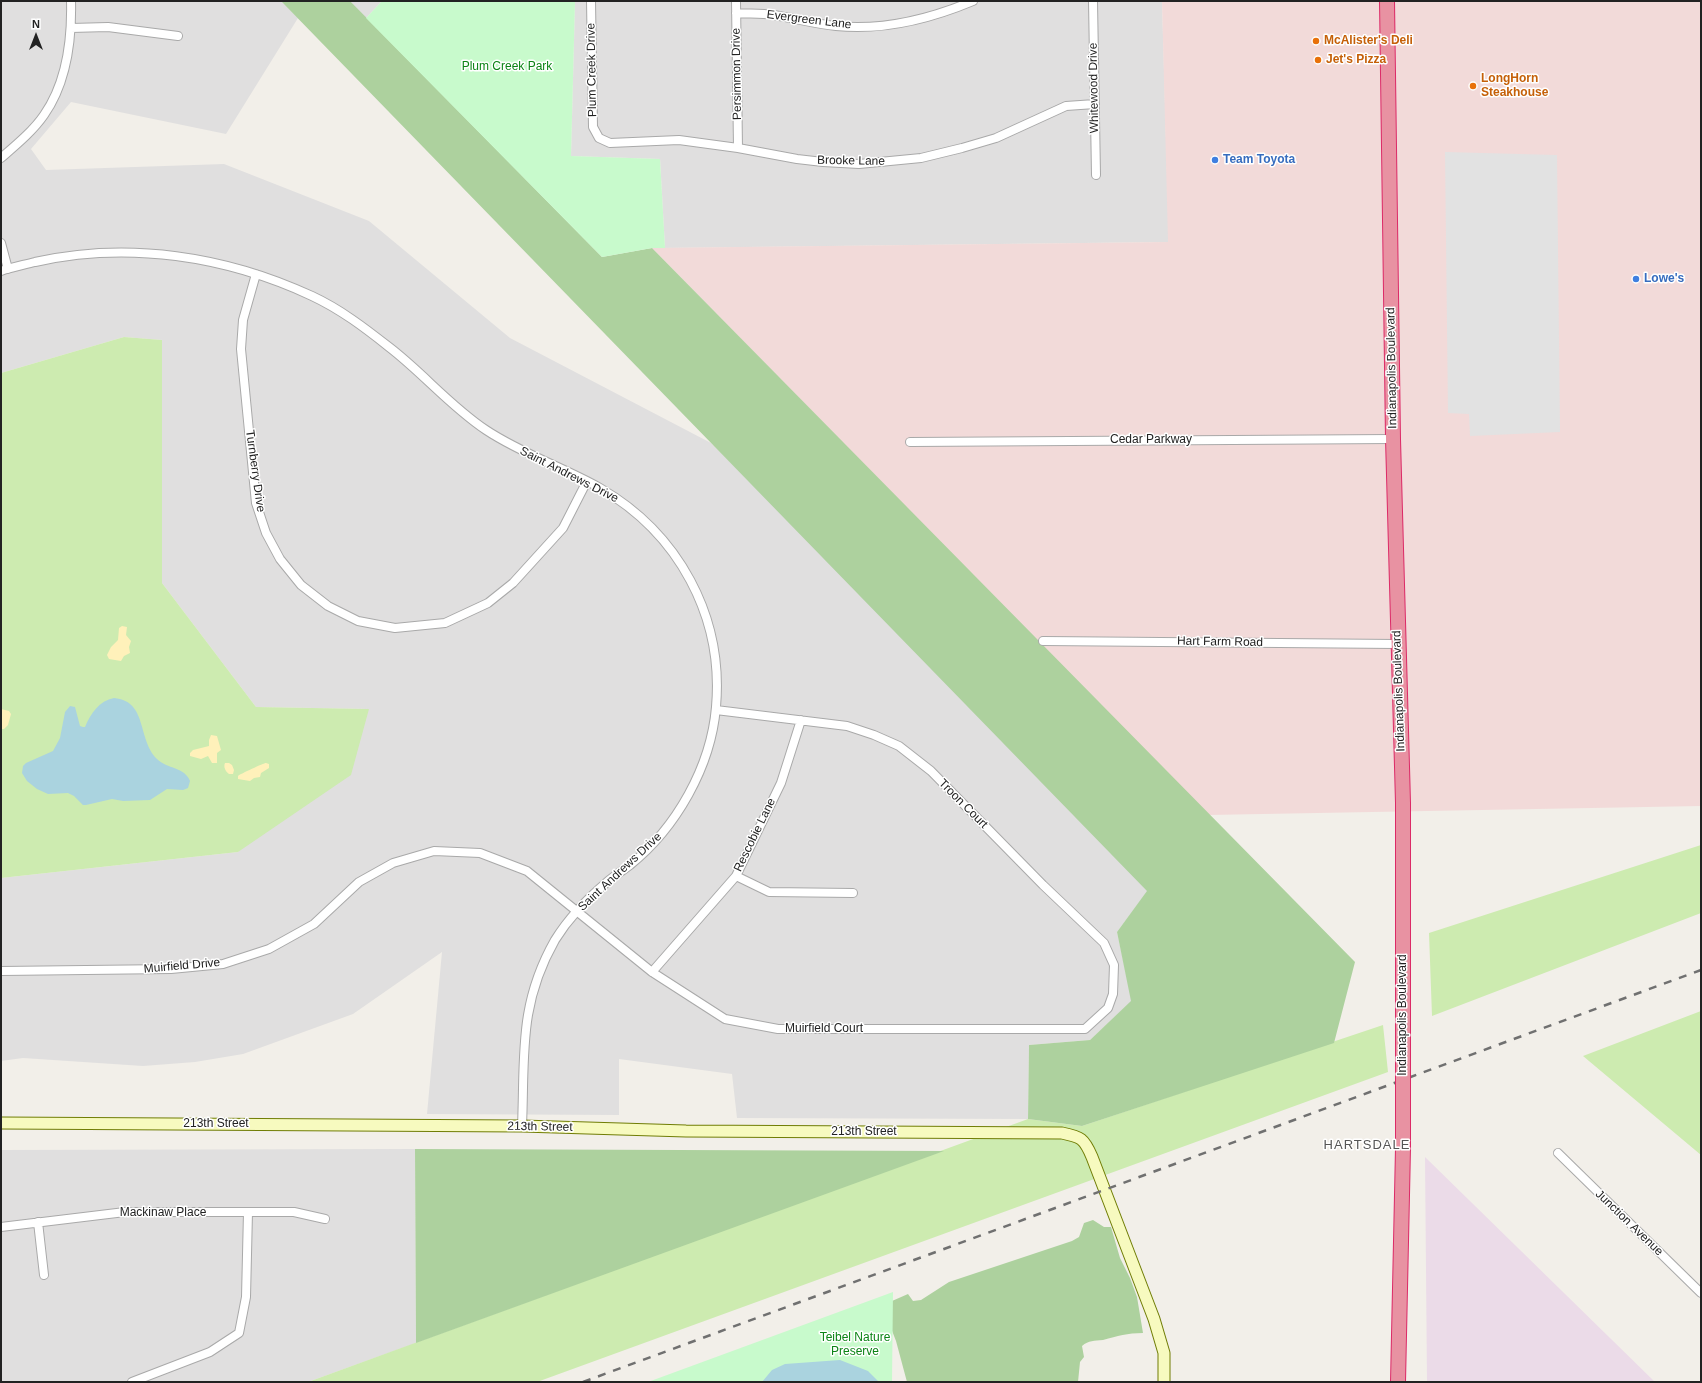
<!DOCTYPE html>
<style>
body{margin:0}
#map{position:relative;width:1702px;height:1383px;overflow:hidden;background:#f2efe9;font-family:Arial,sans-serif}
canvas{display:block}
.frame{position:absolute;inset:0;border:2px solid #222;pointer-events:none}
.north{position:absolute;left:16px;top:16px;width:40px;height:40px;-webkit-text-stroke:3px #fff;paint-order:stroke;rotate:0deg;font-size:11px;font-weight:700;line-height:16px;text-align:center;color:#222}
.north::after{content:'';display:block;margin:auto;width:14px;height:18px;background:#222;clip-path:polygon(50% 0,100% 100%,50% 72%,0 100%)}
</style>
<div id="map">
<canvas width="1702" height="1383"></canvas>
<div class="frame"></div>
<div class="north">N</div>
</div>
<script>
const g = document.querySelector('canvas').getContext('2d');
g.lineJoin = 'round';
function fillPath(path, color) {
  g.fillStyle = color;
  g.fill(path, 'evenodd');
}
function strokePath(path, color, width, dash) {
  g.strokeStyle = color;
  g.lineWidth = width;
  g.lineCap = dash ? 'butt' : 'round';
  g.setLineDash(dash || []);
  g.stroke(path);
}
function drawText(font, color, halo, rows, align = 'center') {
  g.font = font + ' Arial,sans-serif';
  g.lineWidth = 3;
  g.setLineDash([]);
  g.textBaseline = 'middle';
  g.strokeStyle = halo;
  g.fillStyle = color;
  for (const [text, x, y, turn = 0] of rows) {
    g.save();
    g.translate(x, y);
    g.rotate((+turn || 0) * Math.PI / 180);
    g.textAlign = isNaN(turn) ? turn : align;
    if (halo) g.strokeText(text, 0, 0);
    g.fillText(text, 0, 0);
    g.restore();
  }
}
const residential = new Path2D(`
 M1,1H281L298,18L226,134L71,102L31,149L46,170L224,164L369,221L510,338L711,443L953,680L1148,891L1117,932L1132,1001L1090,1040L1029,1045L1028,1119L737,1118L732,1074L619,1059V1115L427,1114L442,952L353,1014L243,1054L195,1062L143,1066L23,1058L1,1061V878L238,852L369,709L256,707L162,583V340L124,337L1,373Z
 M350,1H382L366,18Z
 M575,1H1162L1169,242L665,248L660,159L571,156Z
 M415,1149L416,1343L308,1382H1V1150Z`);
const commercial = new Path2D(`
 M1162,1H1701V806L1208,815L652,248L1168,242Z`);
const industrial = new Path2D(`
 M1425,1157L1655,1382H1427Z`);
const grass = new Path2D(`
 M124,337L162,340V583L256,707L369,709L351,775L238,852L1,878V373Z
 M1701,845V913L1432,1016L1429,933Z
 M1701,1011V1155L1583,1056Z
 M1383,1025L1388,1072L537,1382H308L1028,1119L1082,1126Z`);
const forest = new Path2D(`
 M281,1H350L602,257L652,248L1355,962L1334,1043L1082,1126L1028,1119L1029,1045L1090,1040L1131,1001L1117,932L1147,891Z
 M415,1149L944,1151L416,1343Z
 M1093,1220L1104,1227H1111L1120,1258L1130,1278L1137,1297L1143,1333C1127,1333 1118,1336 1103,1340C1094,1341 1089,1340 1082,1346L1084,1357L1080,1362L1078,1382H907L896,1341L889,1323L860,1315L908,1294L913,1301L921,1300L949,1282L1072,1241L1079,1237L1084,1223Z`);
const sand = new Path2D(`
 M122,626L127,627L126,635L131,641L129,647L130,653L124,656L121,661L109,659L107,655L111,647L118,640L119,628Z
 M1,709L9,711L11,714L8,725L4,729H1Z
 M211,735L217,736L221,750L217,753V763H212L208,756L201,759L190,756V753L193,750L209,746V740Z
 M225,763H229L232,765L234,770L233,774H229C226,772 223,767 225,763Z
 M266,763L269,764V768L261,773L260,777L254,778L250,781L238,779V776C240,774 264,763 266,763Z`);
const park = new Path2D(`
 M382,1H575L571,156L660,159L665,248H652L602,257L366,18Z
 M893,1292L892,1382H648Z`);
const parking = new Path2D(`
 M1445,152L1557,155L1560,432L1470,436L1469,414L1448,413Z`);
const water = new Path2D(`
 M114,698C148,701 137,739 157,759C167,769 185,767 190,781L188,788L183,790L167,789L150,800L123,801L112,799L86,805H83L74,796L68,793L48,794L37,789L27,781L22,773L23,766L26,763L53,751L60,738L65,712L70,706L75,707L80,726L83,727H85C91,713 99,701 114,698Z
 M840,1360L868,1371L879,1382H762L772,1370L785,1364Z`);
const street = new Path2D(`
 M591,1L593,127L599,138L610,143L679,140L738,148L797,159L823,162L859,164L921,158L962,148L996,138L1066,106L1095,104
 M736,1L738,148
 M1093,1L1096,175
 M736,13C748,14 761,13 773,15C794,18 815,24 836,26C884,31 930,19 973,1
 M71,28L108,27L178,36
 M1,158C16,145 33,131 44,115C67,82 72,40 71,1
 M1,243L8,269
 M1,271C12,267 24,265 35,262C128,241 226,256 312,296C340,309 365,328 389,347C423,373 450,406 486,430C522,454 563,467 600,488C678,533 724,616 716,707C711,767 676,828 630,865C622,871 614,876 607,882C588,898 568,919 555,940C518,1005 525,1056 522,1126
 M256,274L243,320L241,349L256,503L266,533L280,559L301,585L328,606L358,621L395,628L445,623L488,603L513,583L563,528L587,481
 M910,442L1393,439
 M1043,641L1397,644
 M736,876L769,892L853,893
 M1,971L171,969L223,964L269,949L314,924L359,882L393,863L434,851L480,853L527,871L652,972L725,1019L778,1029H1085L1108,1008L1113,994L1114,965L1104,943L1043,885L931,771L899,746L874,735L847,726L716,710
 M652,972L736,876L781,783L801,720
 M1558,1153L1701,1293
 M38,1222L44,1275
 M1,1227L125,1212H294L325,1219
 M132,1382L210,1352L239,1333L246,1297L248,1212`);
const secondary = new Path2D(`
 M1,1123L522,1126L686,1131L1062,1133C1081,1137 1084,1138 1092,1157L1154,1319L1164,1353V1382`);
const highway = new Path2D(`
 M1387,1L1393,439L1403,803V972
 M1398,1382L1403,1148`);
const rail = new Path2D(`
 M583,1382L1701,970`);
const highwayBridge = new Path2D(`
 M1403,1148V972`);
const markers = [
 [1316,41,4,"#e8710a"],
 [1318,60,4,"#e8710a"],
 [1473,86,4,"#e8710a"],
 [1215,160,4,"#3f7fe0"],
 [1636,279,4,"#3f7fe0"]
];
const streetNames = [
 ["Evergreen Lane",809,20,7],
 ["Plum Creek Drive",592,70,-91],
 ["Persimmon Drive",737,74,-91],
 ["Whitewood Drive",1094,88,-91],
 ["Brooke Lane",851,161,1],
 ["Indianapolis Boulevard",1392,368,-91],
 ["Cedar Parkway",1151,440],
 ["Turnberry Drive",255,471,82],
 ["Saint Andrews Drive",569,475,27],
 ["Hart Farm Road",1220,642,1],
 ["Indianapolis Boulevard",1399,691,-92],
 ["Troon Court",963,804,45],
 ["Rescobie Lane",755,835,-64],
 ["Saint Andrews Drive",620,872,-43],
 ["Muirfield Drive",182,966,-5],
 ["Indianapolis Boulevard",1403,1015,-90],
 ["Muirfield Court",824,1029],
 ["213th Street",216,1124],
 ["213th Street",540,1127,1],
 ["213th Street",864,1132],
 ["Mackinaw Place",163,1213],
 ["Junction Avenue",1629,1223,44]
];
const foodNames = [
 ["McAlister's Deli",1324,41],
 ["Jet's Pizza",1326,60],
 ["LongHorn",1481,79],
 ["Steakhouse",1481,93]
];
const parkNames = [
 ["Plum Creek Park",507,67],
 ["Teibel Nature",855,1338],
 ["Preserve",855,1352]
];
const shopNames = [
 ["Team Toyota",1223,160],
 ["Lowe's",1644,279]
];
const neighbourhoodNames = [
 ["HARTSDALE",1367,1145]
];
fillPath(residential, '#e0dfdf');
fillPath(commercial, '#f2dad9');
fillPath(industrial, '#ebdbe8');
fillPath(grass, '#cdebb0');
fillPath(forest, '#add19e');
fillPath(sand, '#fff1ba');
fillPath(park, '#c8facc');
fillPath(parking, '#e2e2e2');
fillPath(water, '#aad3df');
strokePath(street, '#a9a9a9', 10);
strokePath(secondary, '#707d05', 13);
strokePath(highway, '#dc2a67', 16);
strokePath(street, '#fff', 8);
strokePath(secondary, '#f7fabf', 11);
strokePath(highway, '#e892a2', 14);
strokePath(rail, '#707070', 2.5, [8, 8]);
strokePath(highwayBridge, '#dc2a67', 16, []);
strokePath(highwayBridge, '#e892a2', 14);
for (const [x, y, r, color] of markers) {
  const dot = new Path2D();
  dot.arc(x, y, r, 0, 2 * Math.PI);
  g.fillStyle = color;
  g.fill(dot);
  strokePath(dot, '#fff', 1.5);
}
drawText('12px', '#222', '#fff', streetNames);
drawText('bold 12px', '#c56008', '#fff', foodNames, 'left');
drawText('12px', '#0c8416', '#fff', parkNames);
drawText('bold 12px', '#366cbe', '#fff', shopNames, 'left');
g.letterSpacing = '1px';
drawText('13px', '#555', '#fff', neighbourhoodNames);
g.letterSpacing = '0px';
</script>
